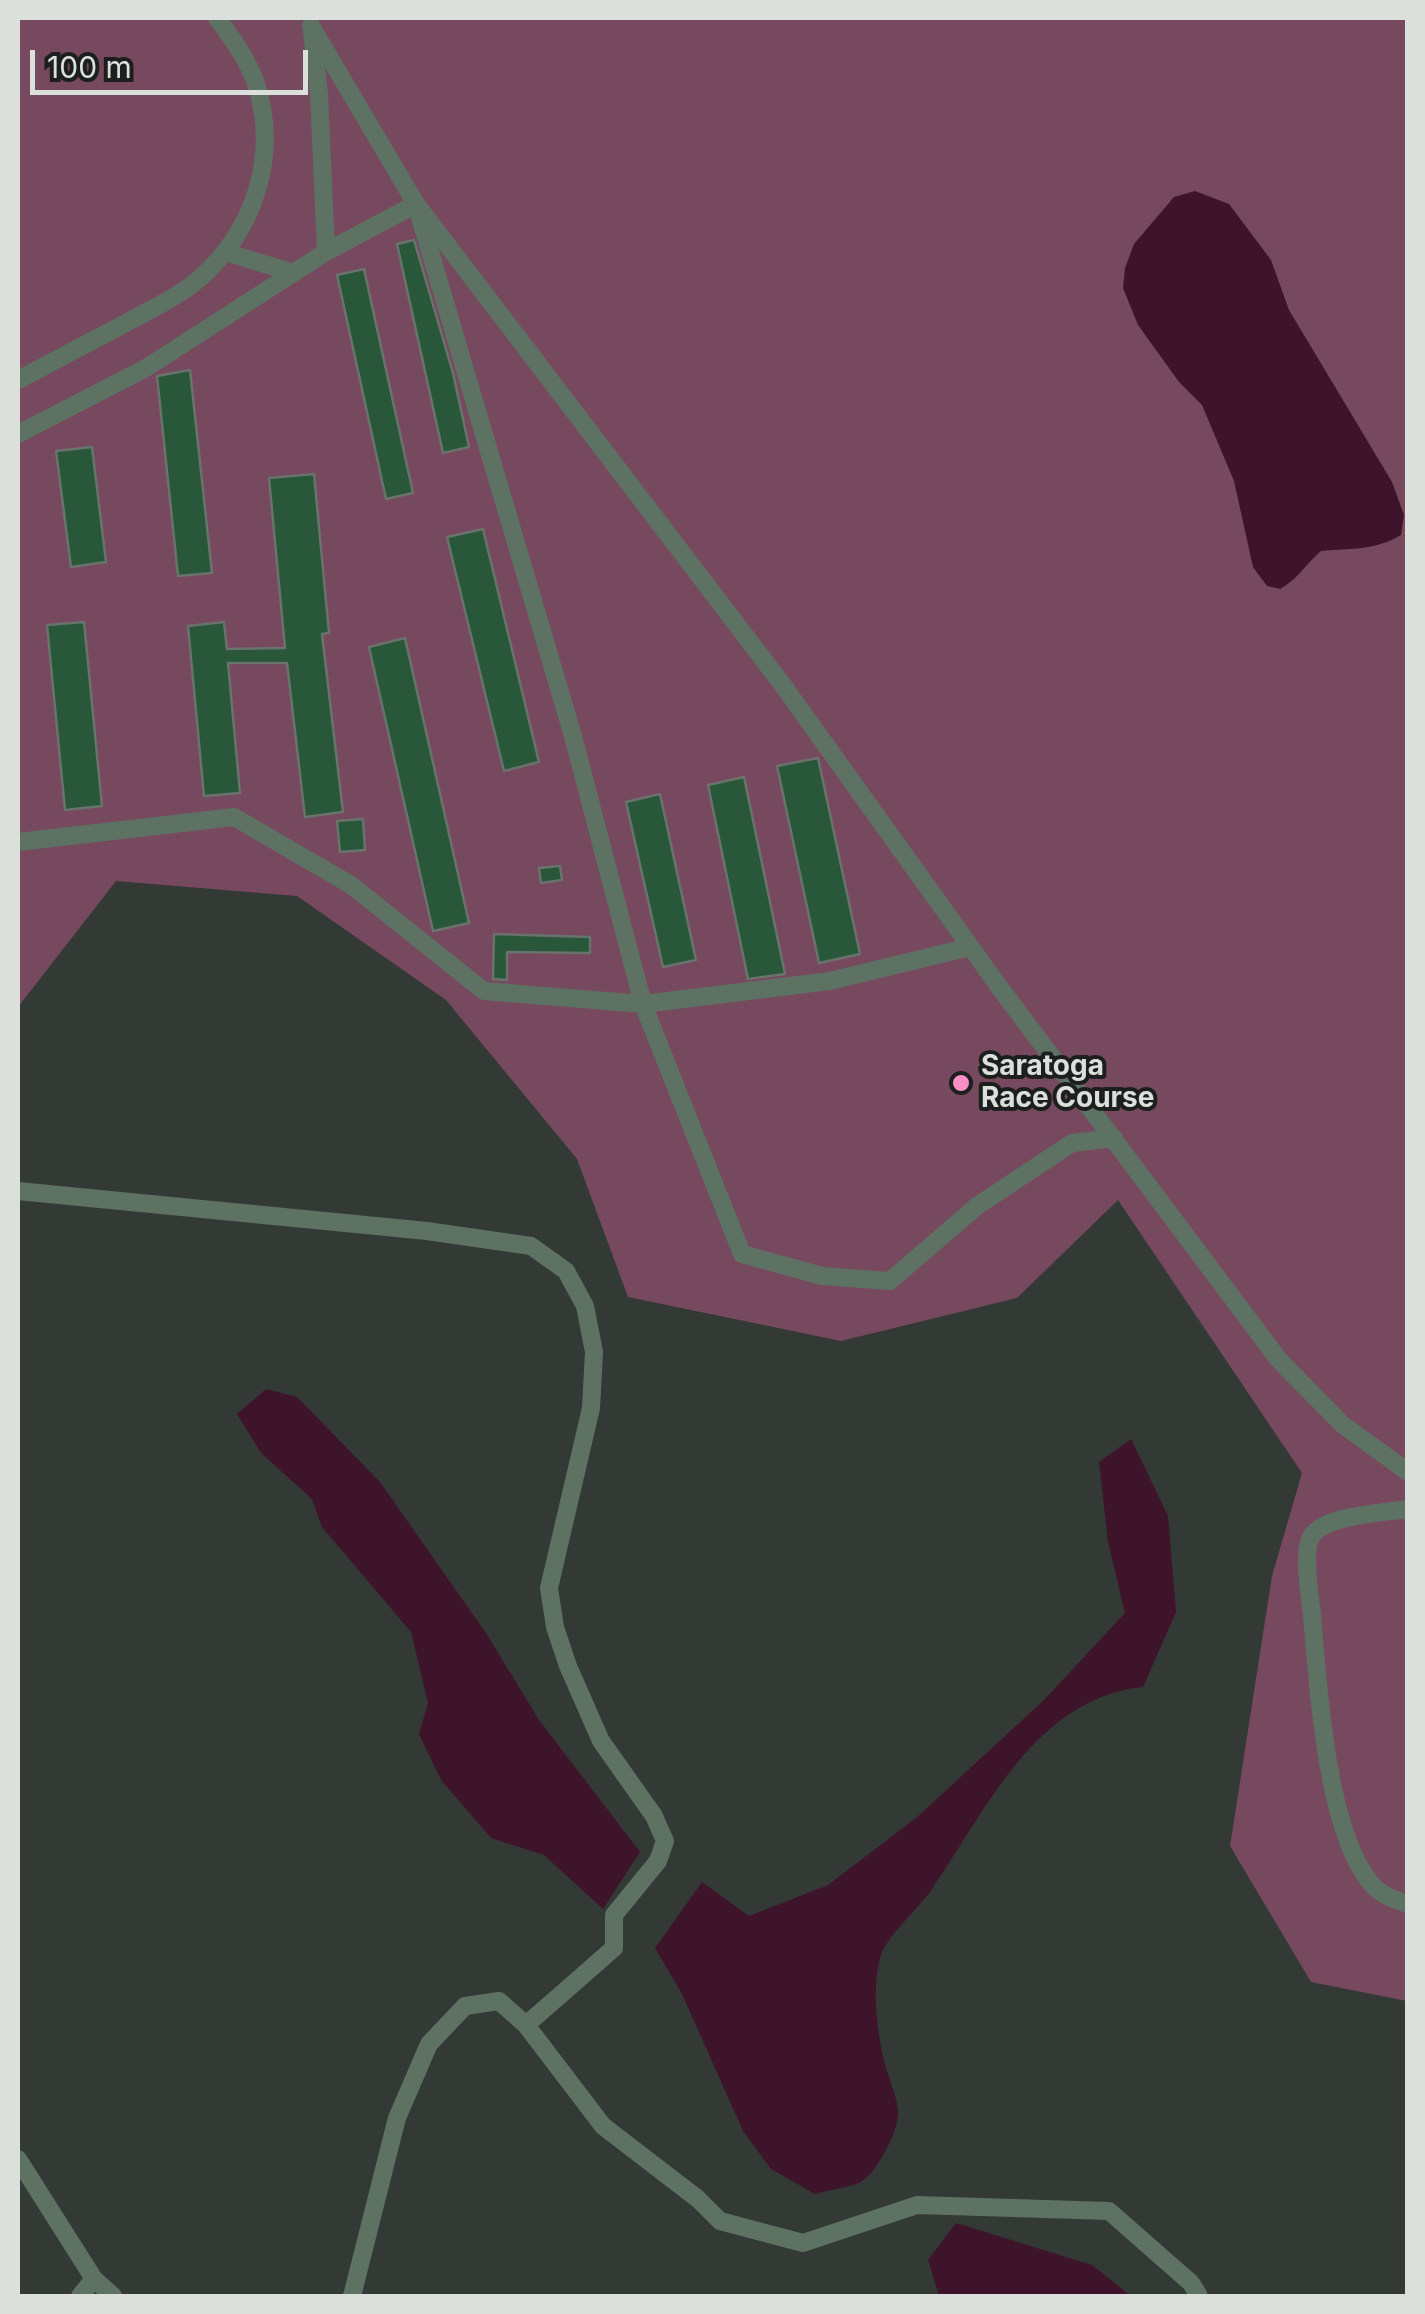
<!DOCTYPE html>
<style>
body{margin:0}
#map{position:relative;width:1425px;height:2314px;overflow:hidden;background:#333934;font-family:Inter,sans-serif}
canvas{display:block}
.frame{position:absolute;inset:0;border:20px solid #dce0dd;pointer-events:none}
.scale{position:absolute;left:30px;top:50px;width:278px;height:45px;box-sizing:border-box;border:5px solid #dce0dd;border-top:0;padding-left:12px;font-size:30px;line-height:35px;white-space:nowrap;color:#dce0dd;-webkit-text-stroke:8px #1c1f1d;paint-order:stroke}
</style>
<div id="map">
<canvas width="1425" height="2314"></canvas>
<div class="frame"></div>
<div class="scale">100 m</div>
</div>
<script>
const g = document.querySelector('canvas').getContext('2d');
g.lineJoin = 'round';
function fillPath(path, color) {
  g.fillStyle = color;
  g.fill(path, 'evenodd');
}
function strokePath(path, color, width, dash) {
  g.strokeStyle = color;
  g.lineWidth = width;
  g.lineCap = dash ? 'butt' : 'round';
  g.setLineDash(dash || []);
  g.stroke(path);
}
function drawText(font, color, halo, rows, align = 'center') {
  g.font = font + ' Inter,sans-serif';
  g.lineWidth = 8;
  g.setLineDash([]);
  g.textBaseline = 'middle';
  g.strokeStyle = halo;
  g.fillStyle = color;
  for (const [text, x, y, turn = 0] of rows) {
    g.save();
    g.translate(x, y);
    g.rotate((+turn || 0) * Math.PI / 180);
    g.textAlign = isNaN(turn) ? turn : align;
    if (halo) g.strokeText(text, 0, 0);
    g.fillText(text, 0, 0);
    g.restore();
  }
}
const green = new Path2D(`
 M18,18H1407V2001L1311,1982L1230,1846L1272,1576L1302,1473L1118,1200L1017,1298L841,1341L628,1297L577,1159L446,1000L297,896L116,881L18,1007Z`);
const water = new Path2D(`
 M1195,191L1229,204L1271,260L1289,310L1392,482L1404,515L1401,535C1374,551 1351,548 1321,551C1306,564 1297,580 1280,589L1267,586L1253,567L1234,481L1202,405L1179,382L1138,325L1123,288L1125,268L1134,244L1174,197Z
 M266,1389L297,1397L380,1482L486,1633L539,1720L640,1852L603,1909L544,1855L491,1838L441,1780L419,1734L428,1703L411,1632L322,1527L312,1499L261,1453L237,1414Z
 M1131,1439L1168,1516L1176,1612L1143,1687C1035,1698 986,1811 932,1889C919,1908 888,1935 881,1955C871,1986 877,2030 884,2061C888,2077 897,2095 898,2112C899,2131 876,2175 859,2183C846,2188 829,2190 815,2194L771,2169L743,2131L682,1994L655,1948L702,1882L749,1916L828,1885L916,1818L1044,1700L1125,1613L1108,1542L1099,1462Z
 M956,2223L1092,2265L1131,2296H939L928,2260Z`);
const building = new Path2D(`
 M414,240L453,373L469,447L443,453L397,244Z
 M364,269L413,493L386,499L337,275Z
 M190,370L212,573L178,576L157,376Z
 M92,447L106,562L71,567L56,451Z
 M314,474L329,633L322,634L343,812L305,817L287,663H228L240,793L204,796L188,626L224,622L227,649L285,648L269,478Z
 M483,529L539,762L504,771L447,537Z
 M84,622L102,806L65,810L47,625Z
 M405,638L469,923L433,931L369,647Z
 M818,758L860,954L819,963L777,766Z
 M744,777L785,974L748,979L708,785Z
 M660,794L696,960L663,967L626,802Z
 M363,819L365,850L340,852L337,821Z
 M560,866L562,880L541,883L539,868Z
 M494,934L590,937V953L507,952V980L493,979Z`);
const minor = new Path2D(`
 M311,26L416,204L782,684L1000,988L1279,1360L1343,1425L1408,1472
 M312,32L319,94L326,252
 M225,252L294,273
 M18,380C54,361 90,342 126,323C151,309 178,297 199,279C255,230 279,155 256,84C248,60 232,38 217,18
 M18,434L146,368L326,252L416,204L573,736L643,1004L742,1254L822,1276L890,1281L977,1206L1072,1143L1114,1138
 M18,842L234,817L351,885L484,991L643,1004L830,981L970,947
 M18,1191L427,1231L531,1246L566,1271L585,1306L594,1352L591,1408L549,1588L555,1627L568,1666L601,1741L654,1816L665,1841L658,1861L614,1915V1948L526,2025
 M1408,1509C1383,1513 1320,1515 1310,1539C1303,1556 1310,1597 1312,1615C1318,1685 1326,1826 1369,1881C1380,1895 1392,1899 1408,1904
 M18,2159L94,2279L80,2296
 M94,2279L113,2296
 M352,2296L397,2118L429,2044L465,2006L499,2001L526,2025L603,2126L698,2199L720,2221L803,2243L917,2205L1109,2211L1191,2283L1199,2296`);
const markers = [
 [961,1083,10,"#fb8fc5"]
];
const poiNames = [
 ["Saratoga",981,1067],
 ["Race Course",981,1099]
];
fillPath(green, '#76495f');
fillPath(water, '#3e142b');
fillPath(building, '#285739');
strokePath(building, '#6a726c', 2.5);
strokePath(minor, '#5e7264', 18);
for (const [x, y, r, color] of markers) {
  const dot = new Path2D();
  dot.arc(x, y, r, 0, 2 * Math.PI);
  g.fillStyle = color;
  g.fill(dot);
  strokePath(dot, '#1c1f1d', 4);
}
drawText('bold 28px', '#dce0dd', '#1c1f1d', poiNames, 'left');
</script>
